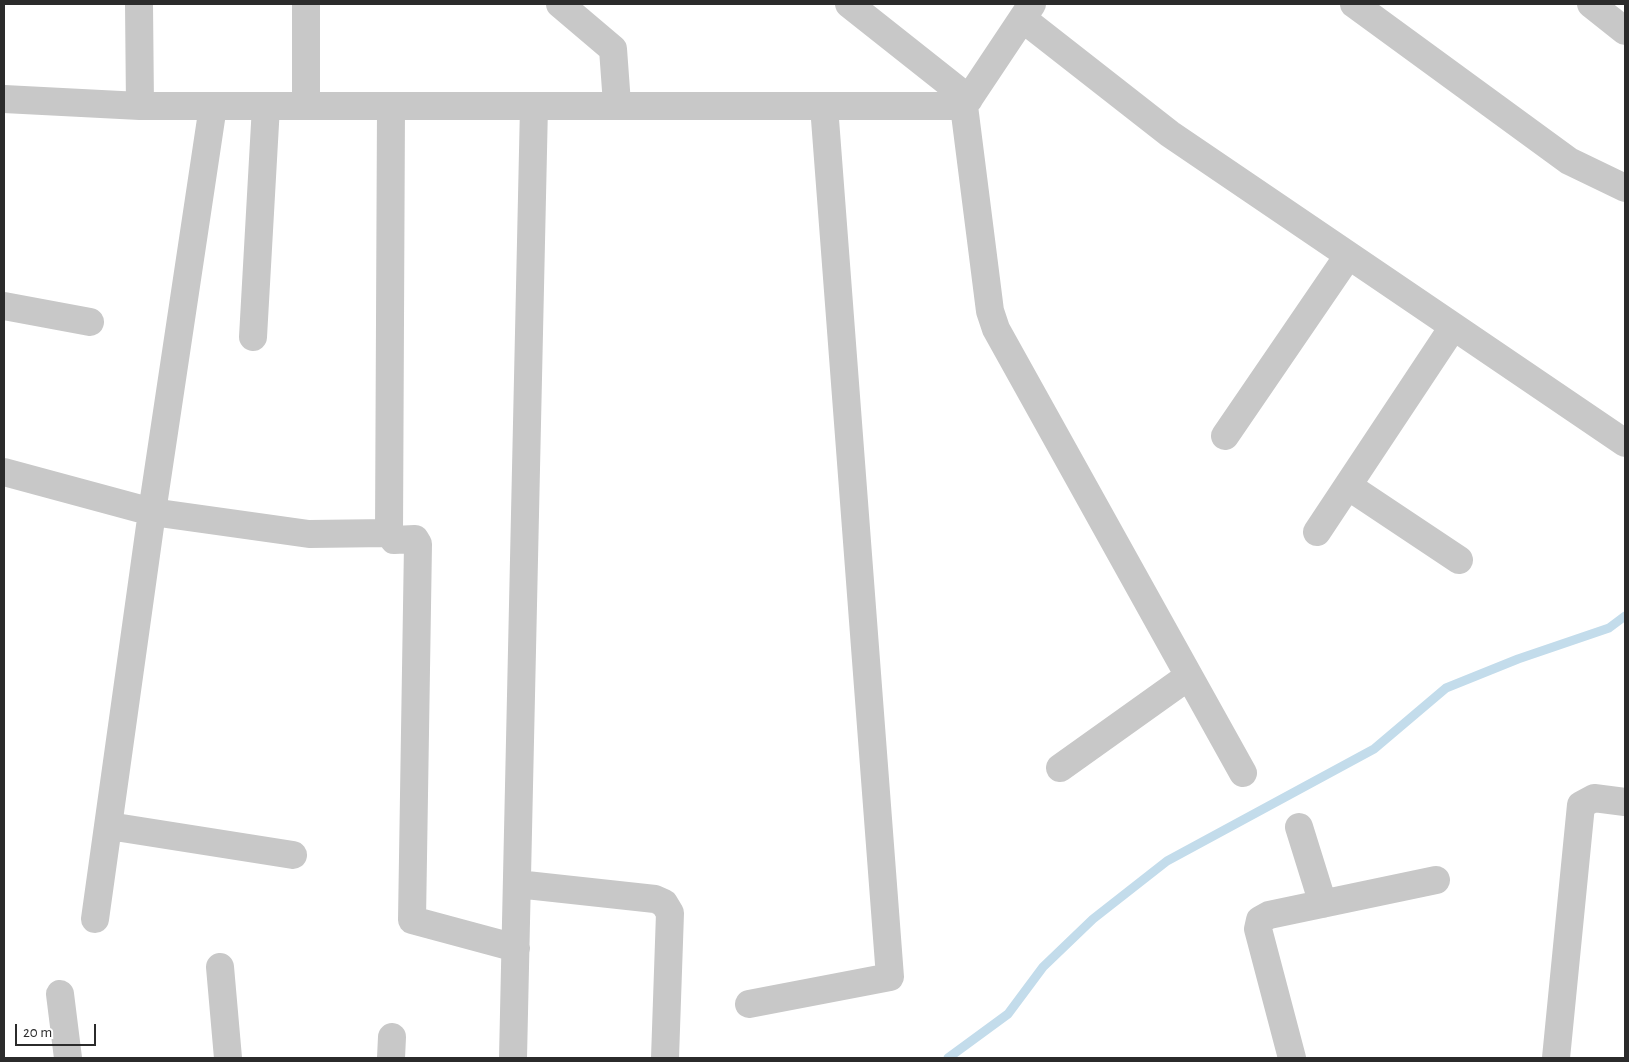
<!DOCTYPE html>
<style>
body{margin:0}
#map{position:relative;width:1629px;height:1062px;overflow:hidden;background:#fff;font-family:"Alegreya Sans",sans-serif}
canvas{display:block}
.frame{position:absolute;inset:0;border:5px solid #2b2b2b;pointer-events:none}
.scale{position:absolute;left:15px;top:1024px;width:81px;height:22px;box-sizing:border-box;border:2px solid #2b2b2b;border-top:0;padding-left:6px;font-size:15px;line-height:18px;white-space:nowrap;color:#2b2b2b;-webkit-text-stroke:4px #fff;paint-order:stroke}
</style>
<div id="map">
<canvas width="1629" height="1062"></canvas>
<div class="frame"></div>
<div class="scale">20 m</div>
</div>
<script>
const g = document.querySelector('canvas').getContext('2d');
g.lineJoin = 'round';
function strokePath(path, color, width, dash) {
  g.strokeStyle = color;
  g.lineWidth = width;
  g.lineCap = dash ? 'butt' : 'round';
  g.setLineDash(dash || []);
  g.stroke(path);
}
const stream = new Path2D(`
 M948,1058L1008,1014L1043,967L1093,919L1167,861L1374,749L1446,688L1518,659L1609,628L1625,616`);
const minor = new Path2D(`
 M139,4L140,106
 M560,4L613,49L617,104
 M849,4L969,99
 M1032,4L964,106L990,311L996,329L1189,676L1060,768
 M1354,4L1569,161L1625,188
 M1591,4L1625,31
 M1023,19L1170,134L1625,443
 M4,99L140,106H964
 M306,106V4
 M391,107L389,533L394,540L415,539L418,544L412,920L516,948
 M4,306L90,322
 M253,337L266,106
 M1225,436L1348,256
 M4,472L152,512L309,534L389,533
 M1348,486L1459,560
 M1317,532L1453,327
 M1189,676L1243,773
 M109,826L293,855
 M1299,827L1323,904
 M517,884L655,899L664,903L670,913L665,1058
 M95,919L152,512L213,106
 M220,967L228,1058
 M60,994L68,1058
 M749,1004L890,977L824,106
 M391,1058L392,1037
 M513,1058L534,106
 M1292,1058L1258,929L1260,920L1269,915L1436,880
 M1556,1058L1581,805L1594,798L1625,802`);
strokePath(stream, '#c3dceb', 9);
strokePath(minor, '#c8c8c8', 28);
</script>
